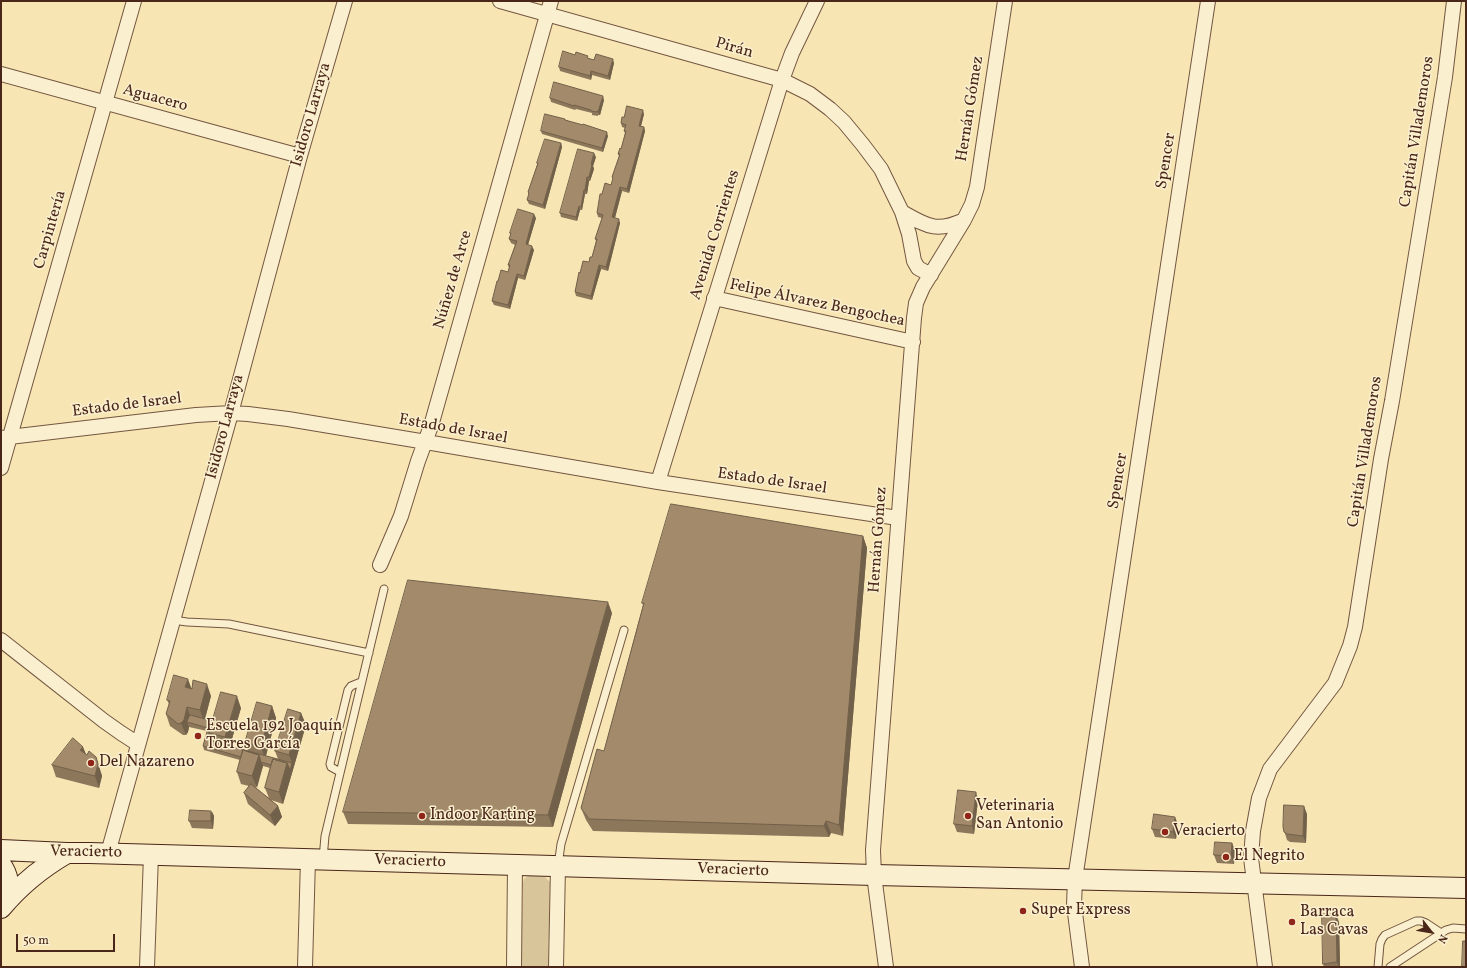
<!DOCTYPE html>
<meta charset="utf-8">
<style>
body{margin:0}
#map{position:relative;width:1467px;height:968px;overflow:hidden;background:#f7e6b4;font-family:Vollkorn,serif}
canvas{display:block}
.frame{position:absolute;inset:0;border:2px solid #492619;pointer-events:none}
.north{position:absolute;left:1411px;top:912px;width:40px;height:40px;-webkit-text-stroke:3px #faefce;paint-order:stroke;rotate:121deg;font-size:11px;font-weight:700;line-height:16px;text-align:center;color:#492619}
.north::after{content:'';display:block;margin:auto;width:14px;height:18px;background:#492619;clip-path:polygon(50% 0,100% 100%,50% 72%,0 100%)}
.scale{position:absolute;left:16px;top:934px;width:99px;height:18px;box-sizing:border-box;border:2px solid #492619;border-top:0;padding-left:5px;font-size:12px;line-height:14px;white-space:nowrap;color:#492619;-webkit-text-stroke:3px #faefce;paint-order:stroke}
</style>
<div id="map">
<canvas width="1467" height="968"></canvas>
<div class="frame"></div>
<div class="north">N</div>
<div class="scale">50 m</div>
</div>
<script>
const g = document.querySelector('canvas').getContext('2d');
g.lineJoin = 'round';
function fillPath(path, color) {
  g.fillStyle = color;
  g.fill(path, 'evenodd');
}
function strokePath(path, color, width, dash) {
  g.strokeStyle = color;
  g.lineWidth = width;
  g.lineCap = dash ? 'butt' : 'round';
  g.setLineDash(dash || []);
  g.stroke(path);
}
function drawText(font, color, halo, rows, align = 'center') {
  g.font = font + ' Vollkorn,serif';
  g.lineWidth = 3;
  g.setLineDash([]);
  g.textBaseline = 'middle';
  g.strokeStyle = halo;
  g.fillStyle = color;
  for (const [text, x, y, turn = 0] of rows) {
    g.save();
    g.translate(x, y);
    g.rotate((+turn || 0) * Math.PI / 180);
    g.textAlign = isNaN(turn) ? turn : align;
    if (halo) g.strokeText(text, 0, 0);
    g.fillText(text, 0, 0);
    g.restore();
  }
}
const green = new Path2D(`
 M528,876L545,877L550,882L548,967H521L523,883L524,879Z`);
const lane = new Path2D(`
 M173,620L187,622L229,624L369,653
 M340,772L331,767L330,764L348,690L351,686L361,682
 M323,859L325,836L384,589
 M558,866L561,844L624,630
 M1378,967L1380,944L1382,939L1385,935L1416,921H1421L1426,923L1441,933
 M1390,967L1446,930L1453,928L1466,929`);
const street = new Path2D(`
 M500,1L782,80L810,94L830,109L844,122L863,145L881,169L902,212L909,234L914,261L918,268L931,275
 M1,74L300,156
 M902,212C927,226 936,233 964,220
 M714,298L913,342
 M1,438L196,415L231,413L248,414L288,419L426,442L658,482L898,518
 M1,468L134,1
 M658,482L782,80L792,53L817,1
 M380,565L401,516L418,461L431,426L551,1
 M1,640L104,721L121,733L138,744
 M108,853L231,413L300,156L345,1
 M147,967L151,855
 M305,967L308,859
 M514,967L515,865
 M556,967L558,866
 M886,967L874,875L873,850L914,318L916,303L923,287L964,220L972,204L977,187L1005,1
 M1082,967L1074,905L1075,879L1208,1
 M1265,967L1251,858L1253,831L1259,798L1270,769L1335,683L1350,646L1355,627L1381,459L1392,401L1445,77L1454,1`);
const secondary = new Path2D(`
 M1,850L67,853H89L874,875L1466,888
 M1,865C9,875 9,887 8,899
 M1,908C20,885 41,868 67,853`);
const wall = new Path2D(`
 M589,59L614,63L610,80L592,75L591,80L560,71L559,67Z
 M550,98L604,100L600,115H598V116L592,115V113L576,109L575,110L551,102Z
 M644,114L641,126L644,127L645,131L629,193L622,191L615,218L620,223L608,271L601,269L592,300L576,296L575,292L580,273L589,262L592,257L596,241L595,239L602,218L598,217L597,213L602,194L611,185L613,180L612,177L619,156L618,154L621,149L625,133L624,131L625,128L622,127L621,123L624,117Z
 M566,120L608,136L603,152L542,134L541,131Z
 M561,143L562,147L545,209L529,204L527,200L529,195L528,192L537,165V163Z
 M596,157L593,166L594,169L590,181H589L587,194H585L582,210H580L577,221L561,217L560,213Z
 M536,218L528,245L534,250L525,280L518,278L510,309L494,305L492,301L498,281L508,272L509,268L508,265L515,245L511,243L509,239L511,235L510,233Z
 M863,536L867,548L843,836L831,833L829,837L593,831L586,820L581,808L604,751L643,605L642,603Z
 M612,613L553,827L348,824L343,812Z
 M191,688L211,696L205,719L213,721L241,708L230,746L248,751L245,743L272,706L276,718L266,756L278,759L275,751L301,713L306,725L283,804L271,800L278,806L282,817L275,826L248,804L244,793L249,786L241,784L237,772L240,760L204,750L203,746L207,731L189,727L188,732L186,735H183L170,726L166,714L169,704L167,700ZM263,766L270,768L265,788L269,798L256,788Z
 M83,747L86,754L87,755L96,757L102,776L99,788L56,777L52,765Z
 M978,800L974,834L957,832L954,824Z
 M211,812H212L214,816L213,829L192,828L189,821Z
 M1307,814L1306,843L1290,842L1287,840L1283,827Z
 M1178,824L1176,839L1155,837L1152,829Z
 M1232,843L1235,851L1234,864L1217,863L1214,855Z
 M1339,922L1340,967H1324L1323,964Z`);
const shadedWall = new Path2D(`
 M613,59L614,63L610,80L608,76Z
 M591,71L592,75L591,80L590,76Z
 M603,96L604,100L600,115L598,112Z
 M643,110L644,114L640,130L639,126Z
 M644,127L645,131L629,193L627,189Z
 M607,132L608,136L603,152L602,148Z
 M561,143L562,147L545,209L543,205Z
 M594,153L596,157L593,166L594,169L590,181L589,177L591,164Z
 M587,177L589,181L587,194L585,190Z
 M620,187L622,191L614,221L612,217Z
 M584,190L585,194L582,210L581,207Z
 M579,206L580,210L577,221L576,217Z
 M534,214L536,218L527,248L526,244Z
 M619,219L620,223L608,271L606,267Z
 M532,246L534,250L525,280L524,276Z
 M599,265L601,269L592,300L591,296Z
 M517,274L518,278L510,309L508,305Z
 M863,536L867,548L843,836L839,825Z
 M608,602L612,613L553,827L548,815Z
 M188,679L192,690L185,687Z
 M207,684L211,696L204,722L200,710Z
 M237,696L241,708L229,749L225,737Z
 M272,706L276,718L265,759L261,747Z
 M187,707L191,718L187,722L189,727L188,732L186,735L181,723Z
 M301,713L306,725L283,804L279,792L287,763H292L289,755Z
 M83,747L87,758L80,750Z
 M259,755L263,766L257,788L252,776Z
 M96,757L102,776L99,788L95,776Z
 M976,792L978,800L974,834L972,826Z
 M278,806L282,817L275,826L270,815Z
 M1304,806L1307,814L1306,843L1303,836Z
 M211,811L212,815V812L214,816L213,829L211,821Z
 M1175,817L1178,824L1176,839L1173,832Z
 M826,821L831,833L829,837L824,826Z
 M1232,843L1235,851L1234,864L1231,856Z
 M1336,914L1339,922L1340,967H1339L1337,962Z`);
const building = new Path2D(`
 M563,51L575,55L576,52L588,56L587,58L594,60L596,54L613,59L608,76L591,71L590,76L559,67Z
 M554,82L603,96L598,112L597,111L596,112L591,111V110L574,105V106L550,98Z
 M627,106L643,110L639,126L644,127L627,189L620,187L612,217L619,219L606,267L599,265L591,296L575,292L579,272L580,273L583,261L589,262L590,257H592L597,239H595L603,215L597,213L600,194H602L605,183L611,185L613,178L612,177L620,154H618L620,148L621,149L626,131H624L626,125L621,123L622,117H624Z
 M545,114L565,119V120L583,125V124L607,132L602,148L541,131Z
 M545,139L561,143L543,205L527,200L529,193L528,192L538,163H537Z
 M578,149L594,153L591,164L592,165L589,177H587L585,190H584L581,207L579,206L576,217L560,213Z
 M518,209L534,214L526,244L532,246L524,276L517,274L508,305L492,301L497,281H498L501,270L508,272L510,265H508L517,241L509,239L511,233H510Z
 M671,504L863,536L839,825L826,821L824,826L589,819L581,808L597,749L604,751L644,603H642Z
 M408,580L608,602L548,815L343,812Z
 M174,675L188,679L185,687L192,689L193,680L207,684L200,710L187,707L184,720L181,723L178,724L166,714L170,701L167,700Z
 M221,692L237,696L225,737L209,733Z
 M257,702L272,706L261,747L245,743Z
 M288,709L301,713L289,755L275,751Z
 M190,715L213,721L209,733L212,741L292,763L290,770L287,763L273,759L271,765L261,762L259,755L243,750L241,757L203,746L208,728L187,722Z
 M73,738L83,747L80,750L87,755L89,751L96,757L98,764L95,776L52,765Z
 M243,750L259,755L252,776L237,772Z
 M273,759L287,763L279,792L265,788Z
 M251,784L278,806L270,815L244,793Z
 M958,790L976,792L972,826L954,824Z
 M1284,805L1304,806L1303,836L1287,834L1284,832L1283,827Z
 M190,810L211,811V821H189Z
 M1154,814L1175,817L1173,832L1152,829Z
 M1215,842L1232,843L1231,856L1214,855Z
 M1322,914H1336L1337,962L1323,964Z
 M1463,941H1466V967H1462Z`);
const markers = [
 [198,736,4,"#8f2418"],
 [91,763,4,"#8f2418"],
 [422,816,4,"#8f2418"],
 [968,816,4,"#8f2418"],
 [1165,832,4,"#8f2418"],
 [1226,857,4,"#8f2418"],
 [1023,911,4,"#8f2418"],
 [1292,922,4,"#8f2418"]
];
const streetNames = [
 ["Pirán",734,49,16],
 ["Aguacero",155,99,15],
 ["Hernán Gómez",971,109,-81],
 ["Isidoro Larraya",312,115,-74],
 ["Capitán Villademoros",1418,132,-81],
 ["Spencer",1167,161,-81],
 ["Carpintería",51,230,-74],
 ["Avenida Corrientes",716,235,-73],
 ["Núñez de Arce",454,280,-74],
 ["Felipe Álvarez Bengochea",817,304,12],
 ["Estado de Israel",127,406,-7],
 ["Isidoro Larraya",226,427,-75],
 ["Estado de Israel",453,430,10],
 ["Capitán Villademoros",1366,452,-81],
 ["Spencer",1119,481,-81],
 ["Estado de Israel",772,482,8],
 ["Hernán Gómez",879,540,-86],
 ["Veracierto",86,853,1],
 ["Veracierto",410,862,2],
 ["Veracierto",733,871,2]
];
const poiNames = [
 ["Escuela 192 Joaquín",206,727],
 ["Torres García",206,745],
 ["Del Nazareno",99,763],
 ["Veterinaria",976,807],
 ["San Antonio",976,825],
 ["Indoor Karting",430,816],
 ["Veracierto",1173,832],
 ["El Negrito",1234,857],
 ["Super Express",1031,911],
 ["Barraca",1300,913],
 ["Las Cavas",1300,931]
];
fillPath(green, '#d9c59a');
strokePath(lane, '#745640', 9);
strokePath(street, '#745640', 16);
strokePath(secondary, '#492619', 22);
strokePath(lane, '#faefce', 7);
strokePath(street, '#faefce', 14);
strokePath(secondary, '#faefce', 20);
fillPath(wall, '#8c775b');
fillPath(shadedWall, '#72614a');
fillPath(building, '#a38a6a');
strokePath(building, '#72614a', 1);
for (const [x, y, r, color] of markers) {
  const dot = new Path2D();
  dot.arc(x, y, r, 0, 2 * Math.PI);
  g.fillStyle = color;
  g.fill(dot);
  strokePath(dot, '#faefce', 1.5);
}
drawText('16px', '#492619', '#faefce', streetNames);
drawText('16px', '#492619', '#faefce', poiNames, 'left');
</script>
